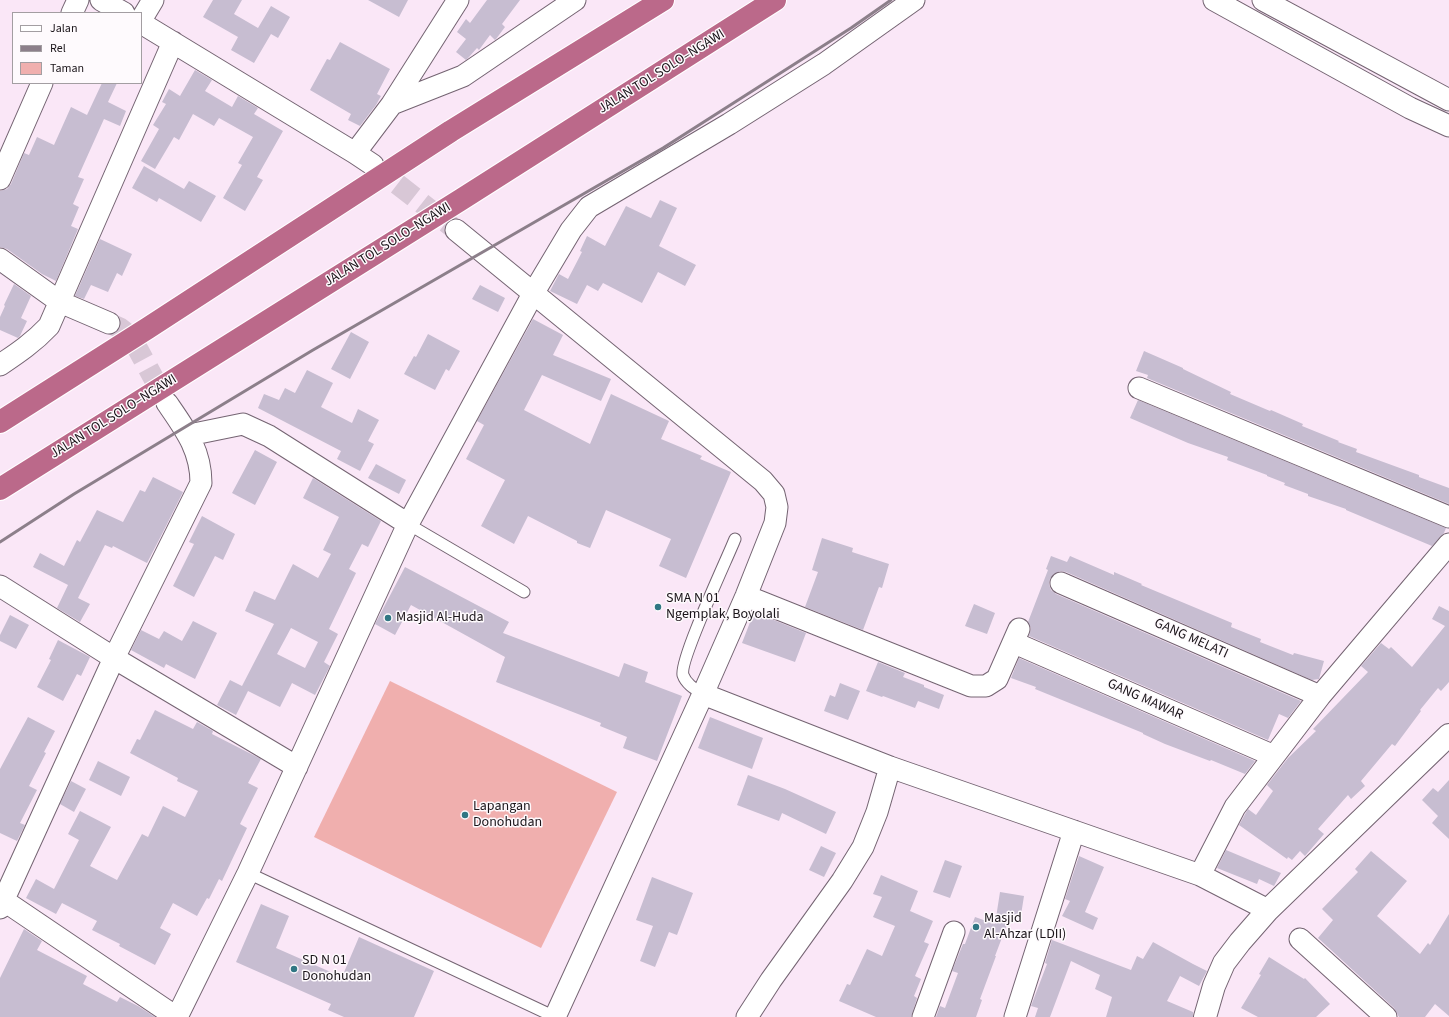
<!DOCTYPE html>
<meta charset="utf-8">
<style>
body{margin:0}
#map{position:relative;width:1449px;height:1017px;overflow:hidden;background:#fae7f7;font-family:"Source Sans 3",sans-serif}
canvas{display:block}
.legend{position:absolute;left:12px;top:12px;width:130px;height:72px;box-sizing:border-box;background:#fefafd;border:1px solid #a39ea2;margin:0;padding:5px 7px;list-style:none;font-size:12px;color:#1a1419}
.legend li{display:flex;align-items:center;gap:8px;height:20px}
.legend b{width:20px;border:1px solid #a39ea2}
</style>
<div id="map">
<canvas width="1449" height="1017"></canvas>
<ul class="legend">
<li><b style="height:5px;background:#fff"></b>Jalan</li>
<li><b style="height:5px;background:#8c7f8a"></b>Rel</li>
<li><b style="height:11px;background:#f0afae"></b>Taman</li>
</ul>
</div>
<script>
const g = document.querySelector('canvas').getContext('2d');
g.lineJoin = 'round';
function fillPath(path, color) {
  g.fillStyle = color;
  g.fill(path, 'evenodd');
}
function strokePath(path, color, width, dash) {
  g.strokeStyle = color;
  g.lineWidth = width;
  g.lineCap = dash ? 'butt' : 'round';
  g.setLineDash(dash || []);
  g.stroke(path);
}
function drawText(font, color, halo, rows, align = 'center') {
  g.font = font + ' "Source Sans 3",sans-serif';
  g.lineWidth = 3;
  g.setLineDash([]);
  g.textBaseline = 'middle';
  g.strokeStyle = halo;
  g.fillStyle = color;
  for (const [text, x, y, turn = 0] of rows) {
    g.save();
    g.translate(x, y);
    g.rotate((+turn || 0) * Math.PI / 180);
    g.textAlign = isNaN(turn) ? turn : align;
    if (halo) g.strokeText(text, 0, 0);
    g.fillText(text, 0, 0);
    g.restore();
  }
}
const green = new Path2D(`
 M390,681L617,792L541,948L314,837Z`);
const building = new Path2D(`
 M213,0H242L234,14L258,28L271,6L290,17L278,38L271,34L254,63L231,50L238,37L203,17Z
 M368,0H408L399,17Z
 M487,0H520L502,24L505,27L496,39L495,40L490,35L479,50L477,48L469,57L466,60L456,52L466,39L457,32L466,19L470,23Z
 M340,42L390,69L377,94L381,96L376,105L360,126L348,120L351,114L310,90L327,59L330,60Z
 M195,70L212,80L205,91L232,107L238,96L258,108L254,114L283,131L257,177L263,180L245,211L223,198L242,165L238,163L253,137L219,118L214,126L193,114L179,140L174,137L155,169L141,161L159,129L153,125L166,104L162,102L169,89L180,96Z
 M102,83H117L108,102L126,111L120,126L104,119L78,177L84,179L73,204L79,207L71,226L78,229L56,281L42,274L7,249L0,247V191L7,189L11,184L24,153L29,155L37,137L54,145L71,107L87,115Z
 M144,166L184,189L189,181L216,196L201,222L159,198L157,202L132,188Z
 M660,200L677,208L659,246L696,265L685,286L658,272L642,303L603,283L598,291L587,285L577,304L550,291L559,274L568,279L582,252L580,251L587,236L605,246L626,206L651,218Z
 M100,239L132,254L122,276L117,273L108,292L91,285L84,299L75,296Z
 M14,284L31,296L21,318L27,321L20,336L18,338L0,330V317L5,306L4,305Z
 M480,285L505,298L498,312L472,299Z
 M533,319L563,335L553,355L611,379L601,401L542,375L524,410L590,444L611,394L669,421L661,439L702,456L700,459L731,472L686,578L659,566L671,539L606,510L590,548L577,543V541L528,516L514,544L481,526L505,480L466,459L484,425L477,421Z
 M351,332L369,342L350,379L331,369Z
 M428,334L460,351L449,371L446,369L435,390L404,374L414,356L416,357Z
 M1144,351L1183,368V369L1231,392L1230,394L1270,411L1271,410L1303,424L1302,426L1339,441L1338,442L1357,449L1356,452L1419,475V477L1449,488V504L1147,378L1148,375L1136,371Z
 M307,370L333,383L321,407L352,423L358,409L379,420L368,441L374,444L360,471L337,459L341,451L258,408L264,394L279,400L285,388L295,393Z
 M1138,400L1446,528L1444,533L1432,546L1346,510V509L1308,496V494L1284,485L1285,483L1267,476V475L1227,460L1228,457L1188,443L1130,418Z
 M255,450L277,462L255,505L232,493Z
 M376,464L406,480L399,494L368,478Z
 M153,477L183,492L162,534L147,563L113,546L112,548L105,545L78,598L90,604L80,622L57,608L68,585L33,567L40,553L64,566L77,540L80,542L97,510L123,522L140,490L145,492Z
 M313,478L381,521L368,547L362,544L349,569L356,573L329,629L338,634L324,662L330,666L315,695L292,683L280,707L248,691L236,715L217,705L230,680L242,686L274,624L245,611L254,591L275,600L293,564L318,578L331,554L323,550L339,517L303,498ZM291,628L318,642L305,668L277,654Z
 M202,516L235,534L223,560L215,556L194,597L173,586L194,544L189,542Z
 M822,538L853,548L852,552L889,564L882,588L879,587L863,630L805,607L818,572L812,570Z
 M1051,556L1067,562L1070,556L1114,575V572L1142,584L1141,585L1232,623L1231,627L1261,639L1260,642L1293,655L1294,653L1324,661L1319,679L1312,680L1066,572L1060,571L1054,574L1050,579L1049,584L1051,590L1056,594L1301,701L1288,718L1279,714L1268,740L1029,636L1031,628L1028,622L1048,570L1046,569Z
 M405,567L509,622L503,633L619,677L624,663L648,672L645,682L682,696L657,761L623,748L627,737L600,726L601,723L496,682L505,657L411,605L395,635L375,624Z
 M974,604L995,613L987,634L965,626Z
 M1439,606L1449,611V682L1441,691L1438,688L1420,710L1421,711L1395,746L1392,744L1361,781L1365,786L1351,799L1348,795L1318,829L1324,834L1305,856L1300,851L1292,860L1288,857L1287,859L1239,825L1248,809L1256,815L1273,791L1267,785L1288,758L1316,731L1313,729L1368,672L1361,666L1381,643L1389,649L1391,647L1412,667L1445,626L1432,619Z
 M754,612L806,633L795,662L742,643Z
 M10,615L29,625L16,649L0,641V635Z
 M193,621L217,633L195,679L166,664L164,668L131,650L141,630L159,639L164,631L182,641Z
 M58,640L90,657L81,676L77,674L63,701L37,687L51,660L49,659Z
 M1019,658L1255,761L1245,774L1211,760L1210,761L1165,744L1143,734V733L1035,689L1036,687L1011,678Z
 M878,662L905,673L903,677L924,685V687L944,695L939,709L918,701L915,708L883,696L882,697L866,691Z
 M840,683L860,691L848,720L824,711L830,695L835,697Z
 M155,710L193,729L197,722L213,731L212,734L261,759L248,783L258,788L240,824L247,828L222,881L219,879L209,899L207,898L197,916L173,903L160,928L171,934L155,965L119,946L120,944L92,930L97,921L62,903L56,914L26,898L36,879L54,889L79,840L68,834L80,811L111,827L90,866L117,880L142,834L148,837L163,806L185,817L198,791L177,781L178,778L130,753L137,739L140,740Z
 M28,717L55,731L44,752L46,753L29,786L37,790L20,823L25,825L17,841L0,833V769Z
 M710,717L763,738L752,769L698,748Z
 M98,761L130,777L121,796L89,780Z
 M748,775L785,789L836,812L826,834L782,813L779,821L737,805Z
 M1449,780V839L1432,823L1438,816L1422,800L1433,788L1438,792Z
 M71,781L86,789L74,812L60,804Z
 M821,846L836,853L824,877L809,870Z
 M1226,850L1281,873L1274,886L1259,879L1257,884L1217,868Z
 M1371,851L1407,881L1377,916L1420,954L1428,943L1430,945L1449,914V1016L1435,1004L1425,1017H1399L1394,1008L1318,938L1333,920L1322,909L1358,872L1355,869Z
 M1079,856L1104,867L1085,912L1098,918L1093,930L1062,916L1070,901L1065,899Z
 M945,860L962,866L950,898L933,892Z
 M881,875L918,891L910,911L933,921L924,942L929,944L915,976L921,979L914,996L917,998L911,1017H876L839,1001L847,984L850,985L867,949L882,956L895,926L873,917L882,897L873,894Z
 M652,877L693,893L677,935L669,932L655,967L640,961L653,926L636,920Z
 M1000,892L1024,896L1021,915L1011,914L995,956H996L980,999L982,1000L976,1017H936L940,1006L945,1008L958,973L952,971L963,944H965L975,917L995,924Z
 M261,904L289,916L276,948L342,977L359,937L434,971L414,1017H344L328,1010L331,1004L236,962Z
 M24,929L42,941L37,950L87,976L83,984L117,1002L120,997L138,1006L155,1017H0V978Z
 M1052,940L1131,970L1137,956L1143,959L1153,942L1193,964L1207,971L1199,986L1180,976L1167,1001L1193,1012V1017H1106L1112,997L1095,989L1100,975L1071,961L1050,1017H1035L1038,1008L1031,1006L1047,964L1045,963Z
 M1269,957L1304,979L1305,978L1330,1004L1316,1017H1258L1241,1008L1261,975L1259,974Z`);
const minorTunnel = new Path2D(`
 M373,165L456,230
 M109,323L120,328L129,335L135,344L167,403`);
const service = new Path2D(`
 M408,524L524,592
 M703,694C695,689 686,684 683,675C679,661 727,559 735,539
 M248,873L555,1017`);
const minor = new Path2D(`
 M101,0L124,13
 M1214,0L1410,108L1449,126
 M1263,0L1449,100
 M72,13L78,0
 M141,20L153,0
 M141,23L355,153L373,165
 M392,104L458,0
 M355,153L392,104L463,76L575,0
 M0,179L42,83
 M456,230L763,481L774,494L777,507L775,523L746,596L703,694L555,1017
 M0,259L60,302L109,323
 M0,365C18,353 34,342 49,326L173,42
 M1139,388L1449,517
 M189,435L243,424L269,436L408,524
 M1061,583L1320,696
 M0,586L114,658L297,767
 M746,596L971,686H986L997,679L1019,629
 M1017,644L1274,756
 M703,694L890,767L1200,875L1268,910
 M1200,875L1235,807L1320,696L1449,544
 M3,900L176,1017
 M0,908L114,658L201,483C201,450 185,429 167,403
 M1300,939L1386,1017
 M177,1017L248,873L408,524L534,292L571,230L589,207L729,124L824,64L914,0
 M747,1017L771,980L842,881L863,847L877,812L890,767
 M923,1017L954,932
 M1015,1017L1074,831`);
const secondary = new Path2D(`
 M1205,1017L1214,986L1224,963L1240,942L1268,910L1449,735`);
const motorway = new Path2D(`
 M0,422L148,328L451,131L663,0
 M0,489L462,199L775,0`);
const rail = new Path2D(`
 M0,542L74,494L313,350L663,148L851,28L891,0`);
const markers = [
 [658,607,4,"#307683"],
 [388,618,4,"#307683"],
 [465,815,4,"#307683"],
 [976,927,4,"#307683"],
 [294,969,4,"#307683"]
];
const streetNames = [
 ["JALAN TOL SOLO–NGAWI",662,72,-32],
 ["JALAN TOL SOLO–NGAWI",388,245,-32],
 ["JALAN TOL SOLO–NGAWI",114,417,-32],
 ["GANG MELATI",1191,639,24],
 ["GANG MAWAR",1145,700,24]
];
const poiNames = [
 ["SMA N 01",666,599],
 ["Ngemplak, Boyolali",666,615],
 ["Masjid Al-Huda",396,618],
 ["Lapangan",473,807],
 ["Donohudan",473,823],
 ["Masjid",984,919],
 ["Al-Ahzar (LDII)",984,935],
 ["SD N 01",302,961],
 ["Donohudan",302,977]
];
fillPath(green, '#f0afae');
fillPath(building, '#c7bdd1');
strokePath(minorTunnel, '#d8c7d6', 21, [21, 10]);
strokePath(service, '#746472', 13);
strokePath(minor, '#746472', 23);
strokePath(secondary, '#746472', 24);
strokePath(motorway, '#fff', 24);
strokePath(service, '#fff', 11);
strokePath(minor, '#fff', 21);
strokePath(secondary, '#fff', 22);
strokePath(motorway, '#bb698a', 22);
strokePath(rail, '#8c7f8a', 3);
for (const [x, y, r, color] of markers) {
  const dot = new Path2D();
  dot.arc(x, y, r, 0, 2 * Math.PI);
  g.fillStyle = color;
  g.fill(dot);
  strokePath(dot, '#fefafd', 1.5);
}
drawText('14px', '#1a1419', '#fefafd', streetNames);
drawText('14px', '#1a1419', '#fefafd', poiNames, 'left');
</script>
